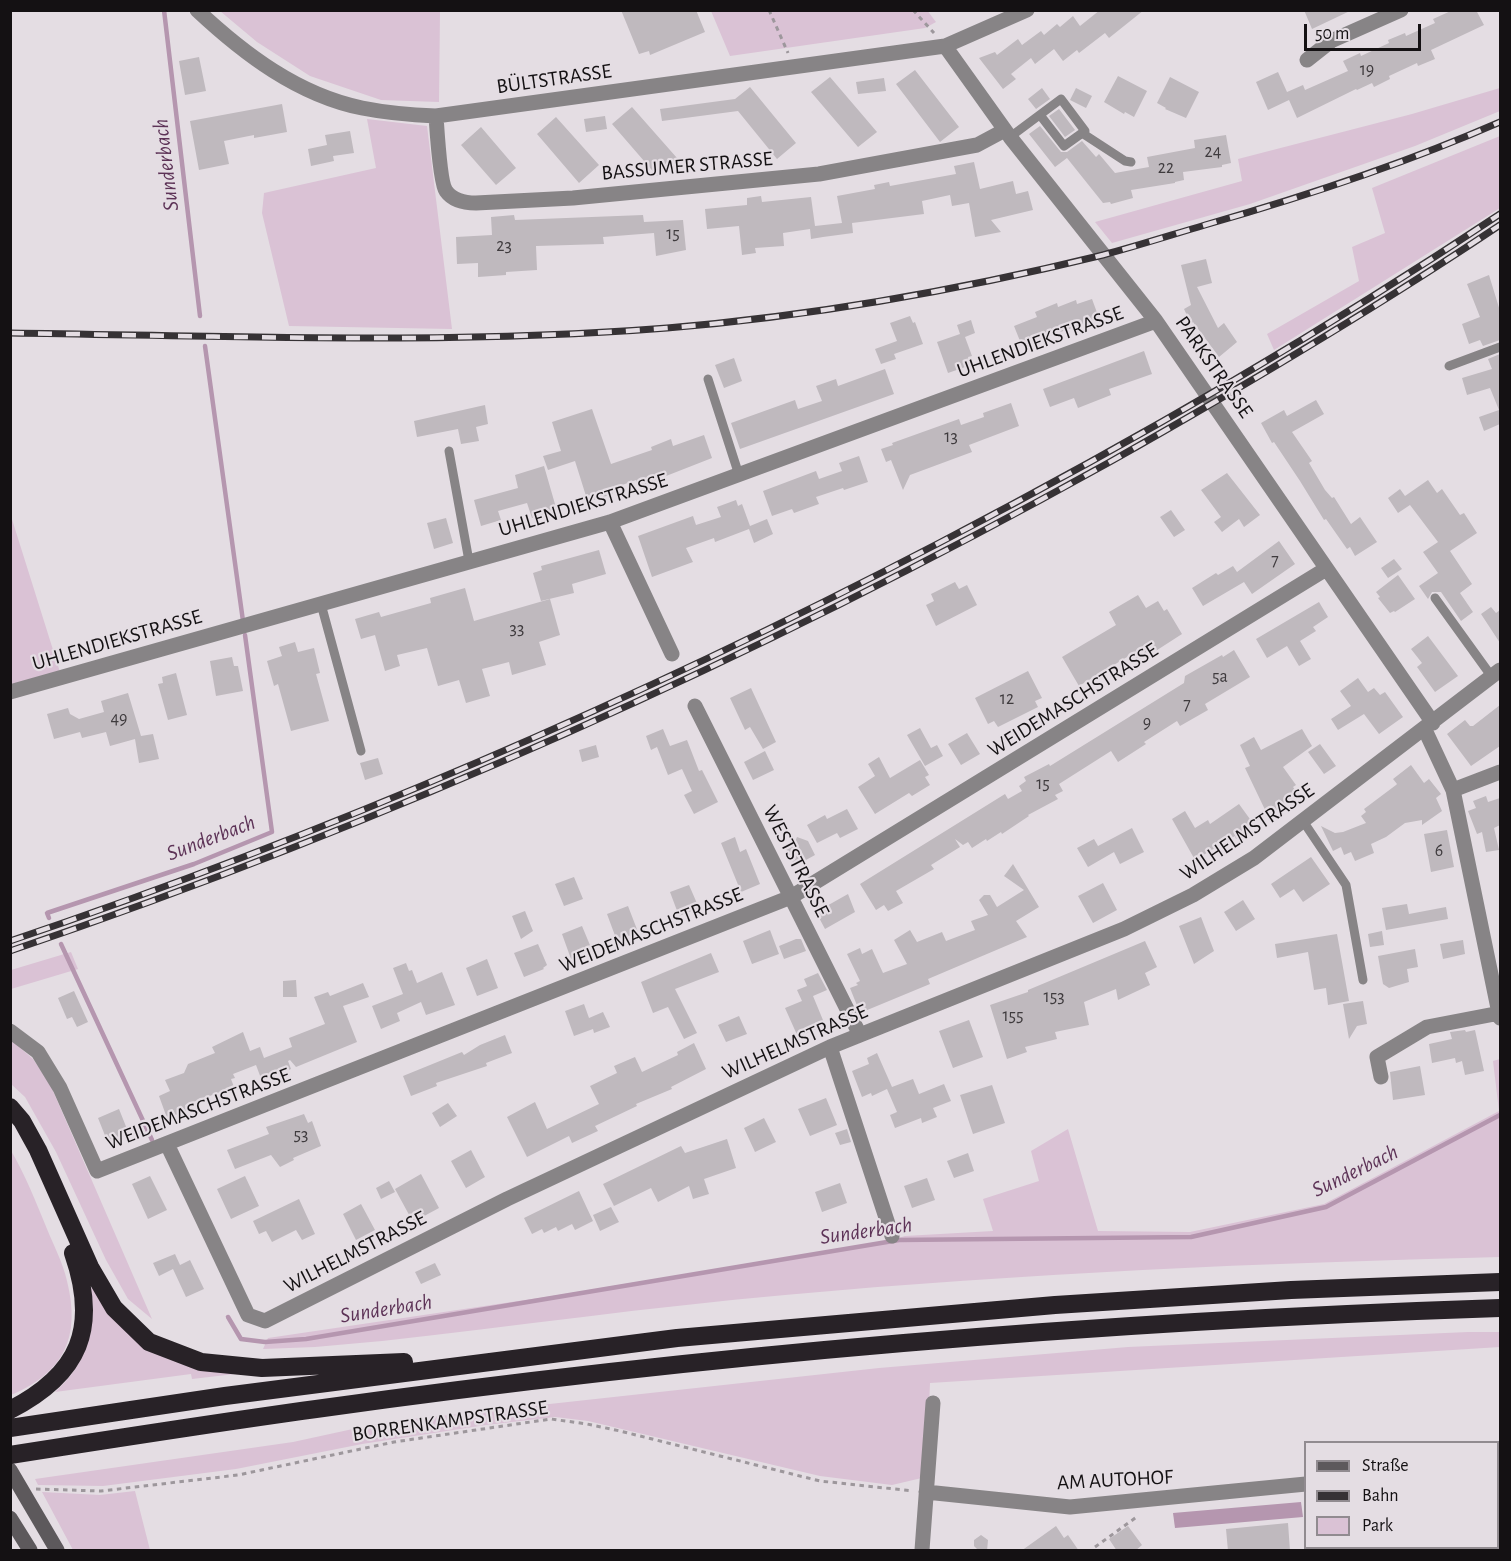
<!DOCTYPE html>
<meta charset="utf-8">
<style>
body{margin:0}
#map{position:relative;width:1511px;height:1561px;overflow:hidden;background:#e4dde3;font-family:"Alegreya Sans",sans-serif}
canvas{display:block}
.frame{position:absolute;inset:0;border:12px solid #141113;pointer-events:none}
.legend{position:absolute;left:1304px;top:1441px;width:195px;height:108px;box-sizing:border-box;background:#e4dde3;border:2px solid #918b90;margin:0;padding:8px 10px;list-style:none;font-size:18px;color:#141113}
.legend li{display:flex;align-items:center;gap:12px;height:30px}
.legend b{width:30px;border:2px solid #918b90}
.scale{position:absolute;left:1304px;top:24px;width:117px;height:27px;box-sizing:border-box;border:3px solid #141113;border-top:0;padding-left:8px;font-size:18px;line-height:21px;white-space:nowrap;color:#141113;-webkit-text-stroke:4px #e4dde3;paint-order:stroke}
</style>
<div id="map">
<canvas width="1511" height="1561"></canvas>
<div class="frame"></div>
<ul class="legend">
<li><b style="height:8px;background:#5d595c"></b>Straße</li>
<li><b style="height:8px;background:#363235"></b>Bahn</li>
<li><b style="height:16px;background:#dac2d5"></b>Park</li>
</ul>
<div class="scale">50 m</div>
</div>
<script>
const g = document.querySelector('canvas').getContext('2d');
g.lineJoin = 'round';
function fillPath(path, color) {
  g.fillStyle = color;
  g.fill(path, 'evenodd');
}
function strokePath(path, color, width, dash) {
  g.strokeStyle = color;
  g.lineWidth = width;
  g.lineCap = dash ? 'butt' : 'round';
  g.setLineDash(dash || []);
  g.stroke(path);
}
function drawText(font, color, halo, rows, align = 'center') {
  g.font = font + ' "Alegreya Sans",sans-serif';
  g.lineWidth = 4.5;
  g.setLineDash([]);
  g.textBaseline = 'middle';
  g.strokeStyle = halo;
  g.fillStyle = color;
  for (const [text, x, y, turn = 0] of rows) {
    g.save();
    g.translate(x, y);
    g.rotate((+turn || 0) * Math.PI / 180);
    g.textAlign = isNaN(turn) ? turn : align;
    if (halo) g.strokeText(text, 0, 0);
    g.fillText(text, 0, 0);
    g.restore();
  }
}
const green = new Path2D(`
 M927,10L936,22L925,28L730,56L711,11Z
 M220,11H440L439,102L381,100L310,76L257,42Z
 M1500,88V111L1415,146L1250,204L1112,243L1095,222L1242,181L1238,159L1412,114Z
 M367,119L427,126L452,329L289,326L262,213L264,193L376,168Z
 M1500,136V208L1274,350L1267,334L1359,281L1352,247L1385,233L1372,188Z
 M10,513L60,672L10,685Z
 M71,952L78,969L11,989V970Z
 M10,1039L33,1059L50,1084L152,1319L128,1299L106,1260L56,1152L25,1097L11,1084Z
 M1500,1059V1257C1262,1263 1023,1273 785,1295C650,1307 516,1326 382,1341L315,1347L263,1349L268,1338L552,1296L888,1241L905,1236L993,1231L983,1199L1039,1181L1031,1151L1068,1129L1098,1231L1190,1232L1324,1204L1499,1111L1493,1061Z
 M10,1149C25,1174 36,1202 47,1229C54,1246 63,1263 67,1281C81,1337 64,1373 11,1395Z
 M94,1287L146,1348L235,1374L192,1379L191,1374L55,1392C89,1361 93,1333 90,1289Z
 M1468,1332H1500V1347L930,1383L926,1477L892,1485L820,1476L588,1421L555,1417L486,1425L362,1444L236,1469L103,1486L38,1485L35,1479L293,1442L385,1422L879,1368L1128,1347Z
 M135,1491L150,1550H73L42,1492L100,1495Z`);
const water = new Path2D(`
 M1301,1502L1303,1517L1175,1528L1173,1513Z`);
const stream = new Path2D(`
 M164,10L200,316
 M205,346L243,621
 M49,918L47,913L194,864L272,832L245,635
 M61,944L152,1140
 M228,1317L241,1339L265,1342L306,1339L899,1240L1191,1237L1326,1207L1500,1115`);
const building = new Path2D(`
 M621,10H696L705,32L650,55L649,51L639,54Z
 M1100,10H1144L1109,38L1105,33L1079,53L1077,50L1063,61L1054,49L1035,64L1031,58L1011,74L1016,79L1003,89L979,58L995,52L997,55L1018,39L1022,45L1041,31L1044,35L1057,24L1060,27L1073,16L1080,26Z
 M1304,10H1352L1312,29Z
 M1453,10H1476L1484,25L1431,50L1435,59L1418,66L1417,63L1389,76L1390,79L1374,87L1372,83L1357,90L1356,89L1297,118L1289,100L1268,110L1256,82L1278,72L1287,92L1303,85L1305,90L1348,71L1343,61L1360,53L1361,56L1389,43L1388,40L1405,33L1406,36L1435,23L1433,19Z
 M199,57L206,91L185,95L179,61Z
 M915,70L959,127L940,142L896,84Z
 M1118,76L1147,91L1134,117L1125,112L1124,114L1104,102Z
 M830,77L877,132L858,147L811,92Z
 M1170,77L1199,92L1186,118L1165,109L1166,108L1157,103Z
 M884,78L886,91L858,94L856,82Z
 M750,87L796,143L777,159L738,111L662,121L660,109L735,99Z
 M1042,88L1050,99L1036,109L1028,99Z
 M1076,88L1092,96L1086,108L1070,100Z
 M282,104L287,132L254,138V135L224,141L229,164L199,170L190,121Z
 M632,107L677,158L657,176L612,124Z
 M1059,109L1075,130L1065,137L1049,116Z
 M605,116L607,129L586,132L584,119Z
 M556,117L599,165L579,183L537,134Z
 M1040,126L1061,152H1067L1082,141L1096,157L1099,154L1115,173L1149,167L1147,157L1195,148L1194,140L1226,135L1231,163L1222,165V167L1183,172L1184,180L1175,182V183L1131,190L1133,198L1111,204L1110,202L1103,203L1067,158L1055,167L1029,134Z
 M481,127L516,168L496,185L461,145Z
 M350,131L354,153L333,156L334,161L311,166L308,149L327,145L325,135Z
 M974,162L980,189L1013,181L1016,194L1028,191L1033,210L991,220L1001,232L975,237L969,203L952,206L950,195L922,201L924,214L852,223L853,233L823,237L811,239L810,229L783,233L784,246L755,248L756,253L742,255L739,226L707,229L705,209L747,205V198L761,196L762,202L811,197L815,226L842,223L837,196L875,189L874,185L889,182L890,186L956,174L954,166Z
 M514,215L515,220L643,215L644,222L683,220L686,250L656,256L654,233L603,237L604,244L536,246L537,270L506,272V275L478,277V263L457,264L456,237L492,235L491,217Z
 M1206,259L1212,283L1197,287L1218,328L1224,323L1237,342L1219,357L1193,322L1191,324L1184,309L1191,305L1181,265Z
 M1489,275L1500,311V340L1483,346L1480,340L1469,344L1462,324L1480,317L1467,284Z
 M1092,299L1099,318L1022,346L1014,326L1037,317L1035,312L1057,303L1058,307L1076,300L1077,304Z
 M910,316L913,323L915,322L923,344L894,354L896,359L881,364L875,349L897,341L890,323Z
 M971,320L975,333L965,337L972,356L968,357L971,365L948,373L937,342L960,334L957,325Z
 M1144,351L1152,374L1109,389L1111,395L1078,408L1074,398L1050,407L1043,389Z
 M1500,354V424L1484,431L1479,417L1499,410L1490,388L1467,395L1462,378L1492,369L1488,359Z
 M734,358L742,381L724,388L715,365Z
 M885,369L894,394L740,449L731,423L795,400L798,409L822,401L816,386L836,379L838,386Z
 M1316,400L1324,414L1292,432L1312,461L1309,463L1325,490L1332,498L1334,497L1351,524L1360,517L1377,542L1355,556L1350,547L1347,549L1326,519L1324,520L1300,481L1274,442L1272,443L1261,423L1284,410L1287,416Z
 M1011,403L1019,426L969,445L972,452L910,475L903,490L891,460L886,462L881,449L893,445L892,443L959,419L961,425L984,417L983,413Z
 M485,405L488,424L476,427L479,441L461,444L458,429L417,437L414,421Z
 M592,409L611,464L652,450L651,447L671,439L673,446L704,435L712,458L638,487L636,480L611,489L613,494L593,500L591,495L586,496L575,461L548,470L543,456L561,451L552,422Z
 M859,456L868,482L844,490L843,488L816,497L819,504L794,513L792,509L772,516L763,491L816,471L819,479L842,471L839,463Z
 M544,466L557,511L552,512L549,518L544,515L532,518L527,503L498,511L501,520L481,526L474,500L518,488L515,475Z
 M1227,473L1260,515L1244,527L1239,519L1222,532L1214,522L1221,517L1201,490Z
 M1428,480L1437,493L1442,489L1460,515L1464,513L1477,533L1450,551L1472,584L1460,593L1473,612L1461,621L1441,592H1432L1428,599L1419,586L1438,573L1423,552L1438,542L1410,505L1398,513L1388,498L1400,489L1405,496Z
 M736,500L738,506L742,504L750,526L767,519L773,534L754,543L749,529L715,542L714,538L686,548L693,562L652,577L638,536L693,516L696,525L721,517L717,507Z
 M1171,510L1185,530L1174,537L1160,517Z
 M446,518L453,543L434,549L427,523Z
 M1279,541L1295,564L1252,594L1244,582L1203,606L1192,588L1216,573L1218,575L1233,566L1237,572Z
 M599,550L606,574L572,584L574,593L541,601L533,573L542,570L541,566Z
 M1394,559L1402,569L1388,578L1381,568Z
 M1398,575L1415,599L1395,612L1394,611L1390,613L1378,598L1380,597L1376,592Z
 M955,582L959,589L967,585L977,605L936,626L926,605L934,601L931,594Z
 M465,588L474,621L550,599L560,635L539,642L546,665L512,675L509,662L482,669L490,696L466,703L459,680L438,686L427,648L397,655L400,666L385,671L375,635L361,639L355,619L379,612L381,617L431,603L430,598Z
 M1138,595L1146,608L1158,601L1164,611L1167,609L1182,634L1137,663L1132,654L1079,686L1062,657L1116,625L1109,612Z
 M1319,602L1328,617L1313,627L1316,631L1300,641L1311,659L1299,666L1287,646L1267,658L1256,639Z
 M1491,607L1496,613L1500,610V643L1481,614Z
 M1428,636L1458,676L1435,692L1417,667L1422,663L1411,649Z
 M295,642L298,652L314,648L320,673L316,674L329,721L291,731L278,684L274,686L267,661L282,656L279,647Z
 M1234,650L1250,677L1205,704L1208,710L1180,726L1177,721L1144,742L1146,744L1118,762L1111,751L1059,784L1063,791L1055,795L1058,799L1028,815L1029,816L1002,834L1001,832L987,841L986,839L972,848L968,842L963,845L955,839L960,847L931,865L934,869L896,891L903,903L888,911L884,905L876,910L860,884L1005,794L1008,799L1022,791L1019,786L1026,781L1024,777L1049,764L1050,766L1184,683L1185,676L1222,655L1223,657Z
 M232,657L234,666H238L243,691L216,696L210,661Z
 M1028,671L1042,698L1035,701L1038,707L998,727L994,721L988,724L975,698Z
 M176,673L187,715L168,720L158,684L163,683L162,677Z
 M1358,678L1368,692L1374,688L1380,695L1385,692L1403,717L1379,734L1364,714L1338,730L1331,719L1351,706L1340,691Z
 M751,688L776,742L763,749L750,727L745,730L730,698Z
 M128,693L141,736L153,734L159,759L139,763L135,739L110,746L106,732L82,738L80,732L54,739L47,714L68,708L70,714L79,719L104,712L101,701Z
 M1500,705V746L1471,766L1447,734L1465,720L1470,726H1473Z
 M920,728L931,748L937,745L943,756L925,766L907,735Z
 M663,729L670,746L687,740L699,771L702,770L718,802L694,814L684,795L692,791L682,769L668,775L657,747L651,750L646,736Z
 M1302,729L1312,746L1283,767L1296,785L1293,787L1298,794L1268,816L1245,768L1250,766L1240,745L1254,737L1261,750Z
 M967,733L980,754L961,765L948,744Z
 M1320,744L1336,766L1324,774L1308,752Z
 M596,745L599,757L582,762L579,750Z
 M765,751L774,770L753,780L744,762Z
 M879,757L890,778L920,760L929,775L925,777L930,785L912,796L909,793L875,814L858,787L875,776L868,764Z
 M378,758L383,774L365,780L360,763Z
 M1411,765L1424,783L1429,779L1441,794L1436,798L1442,811L1422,825V820L1405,823L1386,837L1371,844L1374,853L1355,861L1351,852L1344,855L1341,847L1333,851L1321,826L1335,833L1343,832L1366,823L1361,816L1366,812L1364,809L1396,785L1397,784L1393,779Z
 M1486,796L1488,802L1500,798V825L1494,828L1499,850L1486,852L1482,832L1477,834L1468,811L1476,808L1473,801Z
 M1239,804L1255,826L1236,839L1235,836L1195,860L1172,819L1185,811L1195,828L1208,820L1210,824Z
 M847,809L858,829L840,838L837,833L817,843L807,825L825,815L827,819Z
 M1132,828L1144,852L1120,864L1114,852L1088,867L1077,848L1094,839L1098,846Z
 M1447,830L1454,867L1431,872L1424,834Z
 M735,837L740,852L746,849L760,884L741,892L721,843Z
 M797,837L808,841L815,855L795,866L785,847L795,842Z
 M1311,857L1330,884L1303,902L1294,889L1280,898L1271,884Z
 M1013,864L1039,907L1016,921L1027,937L928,979L930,984L860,1013L850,988L858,985L856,983L860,981L847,954L860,948L862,954L872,949L883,973L907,964L894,940L910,930L917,942L942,932L946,941L975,930L971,921L988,915L979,900L984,895H990L997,907L1024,890L1004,876Z
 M574,877L583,899L564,906L555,884Z
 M1103,883L1117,910L1093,923L1078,896Z
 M689,885L699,908L679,916L670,892Z
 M848,894L855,912L825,929L816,912Z
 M1243,900L1255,919L1236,931L1224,912Z
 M1407,904L1409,914L1446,907L1448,919L1386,930L1382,908Z
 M628,906L638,932L617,941L607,914Z
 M525,911L533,931L521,939L512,916Z
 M1201,917L1214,951L1194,964L1179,926Z
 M582,926L592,950L571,959L562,934Z
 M770,930L779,954L752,964L743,941Z
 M1382,931L1384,945L1370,947L1368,934Z
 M1337,934L1349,1001L1328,1005L1326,988L1314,990L1308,952L1277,958L1275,944Z
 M796,939H801L806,951L784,959L779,946Z
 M1463,940L1465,954L1443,959L1440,944Z
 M1145,941L1157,967L1145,973L1150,985L1118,1000L1116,989L1084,1002L1089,1025L1055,1032L1057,1039L1025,1047L1027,1052L1007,1059L990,1005L1028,992V990Z
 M538,944L547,965L543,968L544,969L524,977L514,953Z
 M1415,949L1418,967L1407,969L1409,982L1389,988L1383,984L1378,956Z
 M711,953L719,972L675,989L697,1033L684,1039L668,1007L653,1013L641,982Z
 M487,959L498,988L477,996L466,968Z
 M406,963L409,971L412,970L417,983L442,972L455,1005L426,1015L421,1002L397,1013L400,1021L381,1029L372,1006L403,994L393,968Z
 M818,973L827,990L813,996L825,1025L798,1037L785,1008L802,1001L797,990L807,986L804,979Z
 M296,980L297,997H283V981Z
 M363,983L369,997L343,1006L357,1042L296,1067L290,1060L288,1061L291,1069L262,1081L256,1065L233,1074L235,1078L231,1079L234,1087L185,1105L187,1111L167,1118L159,1096L170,1091L165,1080L184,1073L188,1064L215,1053L212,1047L243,1032L250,1051L260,1047L264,1058L292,1047L289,1038L325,1024L314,997L328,992L330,996Z
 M74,991L88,1022L77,1027L72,1017L67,1019L58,998Z
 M1363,1001L1367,1024L1357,1026L1349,1039L1343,1004Z
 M584,1004L589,1018L603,1012L610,1027L594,1033L593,1029L574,1036L565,1011Z
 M739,1016L747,1034L726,1042L718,1025Z
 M969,1020L983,1057L953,1068L939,1031Z
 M1465,1030L1466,1032L1475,1030L1484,1071L1465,1075L1462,1061L1456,1063L1455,1058L1432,1063L1429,1044L1452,1039L1450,1032Z
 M505,1035L512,1053L486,1063L487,1066L436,1083L437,1086L411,1096L403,1076L462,1052L464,1055L480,1045Z
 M694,1043L706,1069L671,1087L672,1089L636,1104L637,1106L595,1126L598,1131L572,1143L569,1136L527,1157L507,1117L535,1102L547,1129L599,1104L590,1086L617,1073L614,1066L635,1057L642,1072L678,1055L677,1052Z
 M877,1053L892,1087L913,1079L919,1094L944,1084L951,1101L933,1108L937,1117L922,1123L921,1118L895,1128L890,1115L897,1112L887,1089L872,1096L871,1093L862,1097L852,1071L869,1064L867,1058Z
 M1420,1066L1425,1095L1393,1100L1390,1072Z
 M992,1085L1005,1123L973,1134L960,1095Z
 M826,1098L837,1125L810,1136L798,1109Z
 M448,1103L457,1116L440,1127L432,1113Z
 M119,1109L129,1134L108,1143L98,1118Z
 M304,1114L308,1123L312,1121L321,1146L293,1158L294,1160L280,1167L271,1155L235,1169L227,1150L269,1134L266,1127Z
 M764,1118L776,1142L755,1152L744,1128Z
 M847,1129L851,1142L840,1145L835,1133Z
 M727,1139L736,1168L704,1179L709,1194L693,1199L689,1186L658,1202L651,1188L614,1206L603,1184L681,1146L685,1153Z
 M471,1150L485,1177L466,1188L451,1161Z
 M968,1153L974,1171L954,1178L947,1161Z
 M421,1174L439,1208L413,1222L395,1189Z
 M150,1176L167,1210L148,1219L132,1184Z
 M245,1176L259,1206L231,1219L217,1189Z
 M927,1178L935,1200L912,1208L904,1186Z
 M389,1181L395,1192L381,1199L376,1188Z
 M840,1183L847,1203L822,1212L815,1192Z
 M579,1191L593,1221L575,1230L572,1224L558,1231L556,1227L544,1233L542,1229L532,1234L524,1218Z
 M299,1199L315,1234L302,1240L296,1230L272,1242L266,1231L259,1234L253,1221Z
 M361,1204L375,1230L356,1240L343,1214Z
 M611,1207L619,1222L600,1231L593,1215Z
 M175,1254L180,1265L190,1260L204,1289L186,1297L173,1269L159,1276L153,1263Z
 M435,1263L441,1275L421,1284L415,1272Z
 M1288,1523L1290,1551H1228L1226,1529Z
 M1056,1526L1064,1538L1068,1535L1079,1551H1021Z
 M1128,1526L1142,1545L1135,1551H1117L1109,1539Z
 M981,1535L988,1540L987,1551L978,1550L974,1546V1540Z`);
const path = new Path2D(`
 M769,10L788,53
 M913,10L934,33
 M36,1489L101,1491L238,1475L394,1442L551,1419L587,1424L620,1431L820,1481L913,1491
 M1095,1547L1138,1516`);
const lane = new Path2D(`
 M1082,133L1125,161L1131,162
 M1010,137L1061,99L1085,131L1064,146L1040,115
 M1449,366L1500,347
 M708,379L739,475
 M449,451L469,561
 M1435,598L1492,677
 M321,604L361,751
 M1303,821L1346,885L1363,980
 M1498,1519H1500
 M1379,1550L1387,1548`);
const street = new Path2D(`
 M197,10C244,54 298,95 362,108C387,113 411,115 436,116L945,46L1027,10
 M945,46L1010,137L1156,321L1433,723
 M1307,60L1331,41L1401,10
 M436,116C437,130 440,183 446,191C453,201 464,203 476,203L573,198L819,174L977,145L1005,130
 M610,522L672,654
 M10,692L610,522L1156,321
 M695,706L860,1035
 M1425,730L1453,790L1500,1018
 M1453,790L1500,772
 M10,1031L38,1052L60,1088L97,1171L791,897L1326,569
 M830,1047L892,1236
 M1381,1077L1377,1057L1427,1027L1500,1013
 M167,1144L248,1315L265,1321L507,1199L830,1047L1124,929L1193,895L1254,858L1500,670
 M926,1492L1070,1507L1306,1484
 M1332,1548L1333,1550
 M922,1550L933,1403`);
const secondary = new Path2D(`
 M10,1470L57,1550
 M10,1518L30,1550`);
const highway = new Path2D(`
 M10,1107L22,1121L38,1150L90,1267L114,1308L149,1342L201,1362L262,1368L404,1362
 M10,1410C80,1374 99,1328 73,1253
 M10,1428L225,1396L677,1338L1055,1305L1291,1290L1500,1282
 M10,1455C112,1439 214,1423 316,1409C708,1354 1105,1321 1500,1308`);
const rail = new Path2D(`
 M10,333C229,336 449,345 667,328C813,316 960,290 1103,255C1137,246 1171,235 1205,225C1306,196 1404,164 1500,122
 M10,941C330,833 640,699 939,543C1131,443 1320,334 1500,214
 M10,951C390,822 757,658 1108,463C1241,388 1373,310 1500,225`);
const numberNames = [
 ["19",1367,70],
 ["24",1213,152],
 ["22",1166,168],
 ["15",673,234],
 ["23",504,246],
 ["13",951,437],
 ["7",1275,561],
 ["33",517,629],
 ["5a",1220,677],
 ["12",1007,699],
 ["7",1187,705],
 ["49",119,719],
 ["9",1147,723],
 ["15",1043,784],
 ["6",1439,851],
 ["153",1054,997],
 ["155",1013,1016],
 ["53",301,1135]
];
const streetNames = [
 ["BÜLTSTRASSE",554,79,-8],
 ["BASSUMER STRASSE",687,166,-5],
 ["UHLENDIEKSTRASSE",1040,342,-20],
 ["PARKSTRASSE",1214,367,55],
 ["UHLENDIEKSTRASSE",583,505,-17],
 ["UHLENDIEKSTRASSE",117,640,-16],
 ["WEIDEMASCHSTRASSE",1073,700,-32],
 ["WILHELMSTRASSE",1247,832,-34],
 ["WESTSTRASSE",796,861,63],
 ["WEIDEMASCHSTRASSE",651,930,-22],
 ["WILHELMSTRASSE",795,1042,-24],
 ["WEIDEMASCHSTRASSE",198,1109,-21],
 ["WILHELMSTRASSE",355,1252,-27],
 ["BORRENKAMPSTRASSE",450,1421,-8],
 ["AM AUTOHOF",1115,1480,-3]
];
const waterNames = [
 ["Sunderbach",166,165,-97],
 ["Sunderbach",211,838,-21],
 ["Sunderbach",1355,1171,-26],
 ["Sunderbach",866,1231,-8],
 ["Sunderbach",386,1309,-9]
];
fillPath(green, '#dac2d5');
fillPath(water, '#b596af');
strokePath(stream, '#b596af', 4.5);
fillPath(building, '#bfb9be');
strokePath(path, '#9d979c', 3, [4.5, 4.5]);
strokePath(lane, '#878486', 9);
strokePath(street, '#878486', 15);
strokePath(secondary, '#5d595c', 15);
strokePath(highway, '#282227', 18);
strokePath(rail, '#363235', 7);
strokePath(rail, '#e4dde3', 4.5, [14]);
drawText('18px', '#3f3b3e', null, numberNames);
drawText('21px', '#141113', '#e4dde3', streetNames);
drawText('italic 22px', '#5d3357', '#e4dde3', waterNames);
</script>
